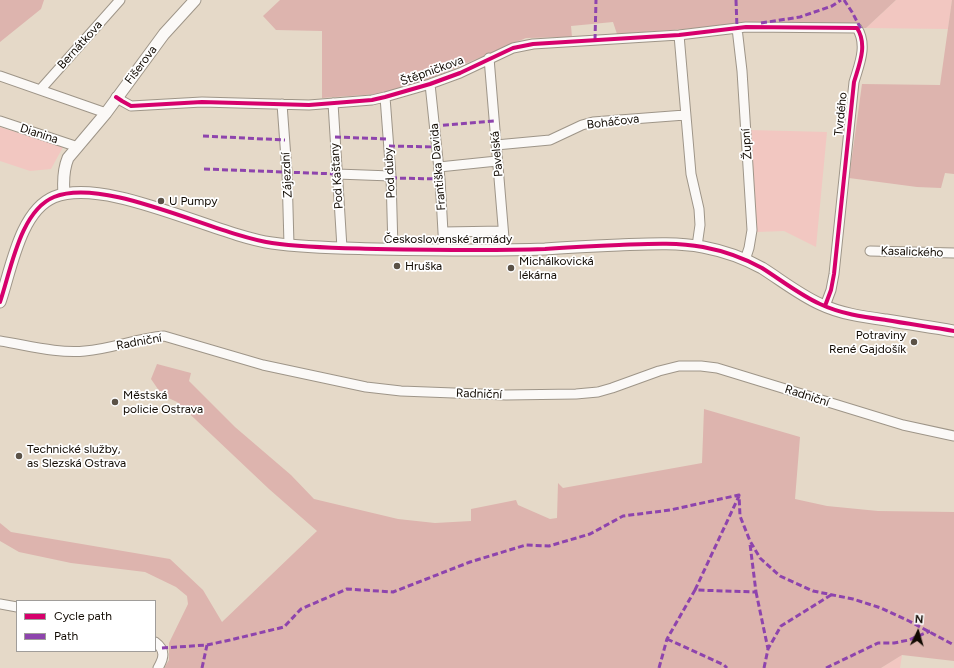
<!DOCTYPE html>
<meta charset="utf-8">
<style>
body{margin:0}
#map{position:relative;width:954px;height:668px;overflow:hidden;background:#e5d9c8;font-family:Figtree,sans-serif}
canvas{display:block}
.legend{position:absolute;left:16px;top:600px;width:140px;height:52px;box-sizing:border-box;background:#fff;border:1px solid #a09d9a;margin:0;padding:5px 7px;list-style:none;font-size:12px;color:#110a02}
.legend li{display:flex;align-items:center;gap:8px;height:20px}
.legend b{width:20px;border:1px solid #a09d9a}
.north{position:absolute;left:898px;top:612px;width:40px;height:40px;-webkit-text-stroke:3px #fff;paint-order:stroke;rotate:5deg;font-size:11px;font-weight:700;line-height:16px;text-align:center;color:#110a02}
.north::after{content:'';display:block;margin:auto;width:14px;height:18px;background:#110a02;clip-path:polygon(50% 0,100% 100%,50% 72%,0 100%)}
</style>
<div id="map">
<canvas width="954" height="668"></canvas>
<ul class="legend">
<li><b style="height:5px;background:#d6006c"></b>Cycle path</li>
<li><b style="height:5px;background:#8e44ad"></b>Path</li>
</ul>
<div class="north">N</div>
</div>
<script>
const g = document.querySelector('canvas').getContext('2d');
g.lineJoin = 'round';
function fillPath(path, color) {
  g.fillStyle = color;
  g.fill(path, 'evenodd');
}
function strokePath(path, color, width, dash) {
  g.strokeStyle = color;
  g.lineWidth = width;
  g.lineCap = dash ? 'butt' : 'round';
  g.setLineDash(dash || []);
  g.stroke(path);
}
function drawText(font, color, halo, rows, align = 'center') {
  g.font = font + ' Figtree,sans-serif';
  g.lineWidth = 3.5;
  g.setLineDash([]);
  g.textBaseline = 'middle';
  g.strokeStyle = halo;
  g.fillStyle = color;
  for (const [text, x, y, turn = 0] of rows) {
    g.save();
    g.translate(x, y);
    g.rotate((+turn || 0) * Math.PI / 180);
    g.textAlign = isNaN(turn) ? turn : align;
    if (halo) g.strokeText(text, 0, 0);
    g.fillText(text, 0, 0);
    g.restore();
  }
}
const green = new Path2D(`
 M896,0H952L948,29L866,28Z
 M0,127L63,147L51,169L30,171L0,161Z
 M750,130L827,132L816,247L784,231L757,232Z
 M902,655L900,668H881Z`);
const forest = new Path2D(`
 M0,0H44L41,9L0,42Z
 M280,0H896L866,28L739,25L617,34L613,22L571,26L572,37L526,38L446,72L392,93L322,98V31L276,30L263,16Z
 M952,0H954V174L945,173L941,188L917,187L849,178L862,84L940,85Z
 M157,364L191,373L189,381L235,427L291,475L314,499L398,519L435,523L471,521V509L516,500L518,505L550,519L557,518L558,483L563,488L702,463L704,409L800,437L795,499L827,506L878,511L954,512V661L902,655L881,668H164L169,660V643L188,604L187,596L176,587L145,572L71,563L19,552L0,541V523L11,532L170,559L203,590L222,622L317,531L269,489L177,402L162,395L151,379Z`);
const minor = new Path2D(`
 M737,28L742,71L752,230L749,248L745,260
 M679,35L691,174L699,209L700,225L697,246
 M489,58L505,250
 M0,76L106,113
 M430,84L440,179L444,250
 M40,90L120,0
 M116,97L122,101L131,106L202,102L309,105L372,100L385,97L430,84L460,73L513,48L533,44L679,35L746,27L857,28C868,45 859,65 854,82L834,274L831,290L825,306
 M385,97L391,176L393,249
 M333,103L342,248
 M282,104L287,172L289,245
 M0,121L78,147
 M496,145L550,140L582,125L593,122L685,115
 M439,167L497,161
 M337,174L391,176
 M443,232L503,231
 M870,251L954,253
 M0,341C26,345 59,354 85,351C112,349 137,338 164,336L263,365L366,387L401,391L506,395L576,394L598,392L612,388L659,371L679,366H701L717,368L903,425L954,436
 M0,604L17,607
 M155,642C166,650 164,658 158,668`);
const tertiary = new Path2D(`
 M64,194C63,181 63,170 68,158L106,113L164,34L195,0
 M0,302C11,270 20,211 54,197C106,176 215,235 272,243C307,248 342,248 377,249C433,250 489,251 545,249C570,247 594,246 619,245C647,244 675,242 703,247C724,251 744,258 762,268C781,280 800,295 820,304C841,314 864,317 886,320C909,324 931,327 954,331`);
const quiet = new Path2D(`
 M736,0L737,28
 M844,0L852,12L861,29
 M761,23L800,17L832,6L841,0
 M595,40L596,0
 M434,126L494,121
 M203,136L285,140
 M335,137L388,139
 M389,146L437,147
 M204,169L337,174
 M391,178L440,179
 M695,590L739,496
 M756,592L768,649
 M667,639L724,665L727,668
 M162,648L207,645L230,640L284,627L301,609L347,589L393,592L470,562L526,545L549,546L590,534L623,516L670,510L739,495L740,516L750,541L760,558L780,576L813,591L853,599L881,608L909,621L954,645
 M202,668L207,645
 M659,668L667,639L695,590L756,592L750,544
 M764,668L768,649L781,626L831,595
 M826,668L878,643H894L909,640L930,631`);
const cycleway = new Path2D(`
 M116,97L122,101L131,106L202,102L309,105L372,100L385,97L430,84L460,73L513,48L533,44L679,35L746,27L857,28C868,45 859,65 854,82L834,274L831,290L825,306
 M0,302C11,270 20,211 54,197C106,176 215,235 272,243C307,248 342,248 377,249C433,250 489,251 545,249C570,247 594,246 619,245C647,244 675,242 703,247C724,251 744,258 762,268C781,280 800,295 820,304C841,314 864,317 886,320C909,324 931,327 954,331`);
const markers = [
 [161,201,4,"#5b5247"],
 [397,266,4,"#5b5247"],
 [511,268,4,"#5b5247"],
 [914,342,4,"#5b5247"],
 [115,402,4,"#5b5247"],
 [19,456,4,"#5b5247"]
];
const streetNames = [
 ["Bernátkova",80,45,-48],
 ["Fišerova",141,65,-53],
 ["Štěpničkova",432,71,-20],
 ["Tvrdého",841,114,-84],
 ["Boháčova",613,122,-7],
 ["Dianina",39,134,18],
 ["Župní",747,144,-94],
 ["Pavelská",497,154,-95],
 ["Františka Davida",438,167,-95],
 ["Pod duby",390,173,-93],
 ["Zájezdní",287,175,-93],
 ["Pod Kaštany",337,176,-94],
 ["Československé armády",448,239],
 ["Kasalického",912,252,2],
 ["Radniční",139,342,-10],
 ["Radniční",479,394,2],
 ["Radniční",807,396,18]
];
const poiNames = [
 ["U Pumpy",169,201],
 ["Michálkovická",519,261],
 ["lékárna",519,275],
 ["Hruška",405,266],
 ["Potraviny",906,335,"right"],
 ["René Gajdošík",906,349,"right"],
 ["Městská",123,395],
 ["policie Ostrava",123,409],
 ["Technické služby,",27,449],
 ["as Slezská Ostrava",27,463]
];
fillPath(green, '#f2c7c1');
fillPath(forest, '#ddb4ae');
strokePath(minor, '#9e9588', 11);
strokePath(tertiary, '#9e9588', 13);
strokePath(minor, '#fbf9f7', 9);
strokePath(tertiary, '#fbf9f7', 11);
strokePath(quiet, '#8e44ad', 3, [6, 3]);
strokePath(cycleway, '#d6006c', 4);
for (const [x, y, r, color] of markers) {
  const dot = new Path2D();
  dot.arc(x, y, r, 0, 2 * Math.PI);
  g.fillStyle = color;
  g.fill(dot);
  strokePath(dot, '#fff', 1.5);
}
drawText('12px', '#110a02', '#fff', streetNames);
drawText('12px', '#110a02', '#fff', poiNames, 'left');
</script>
